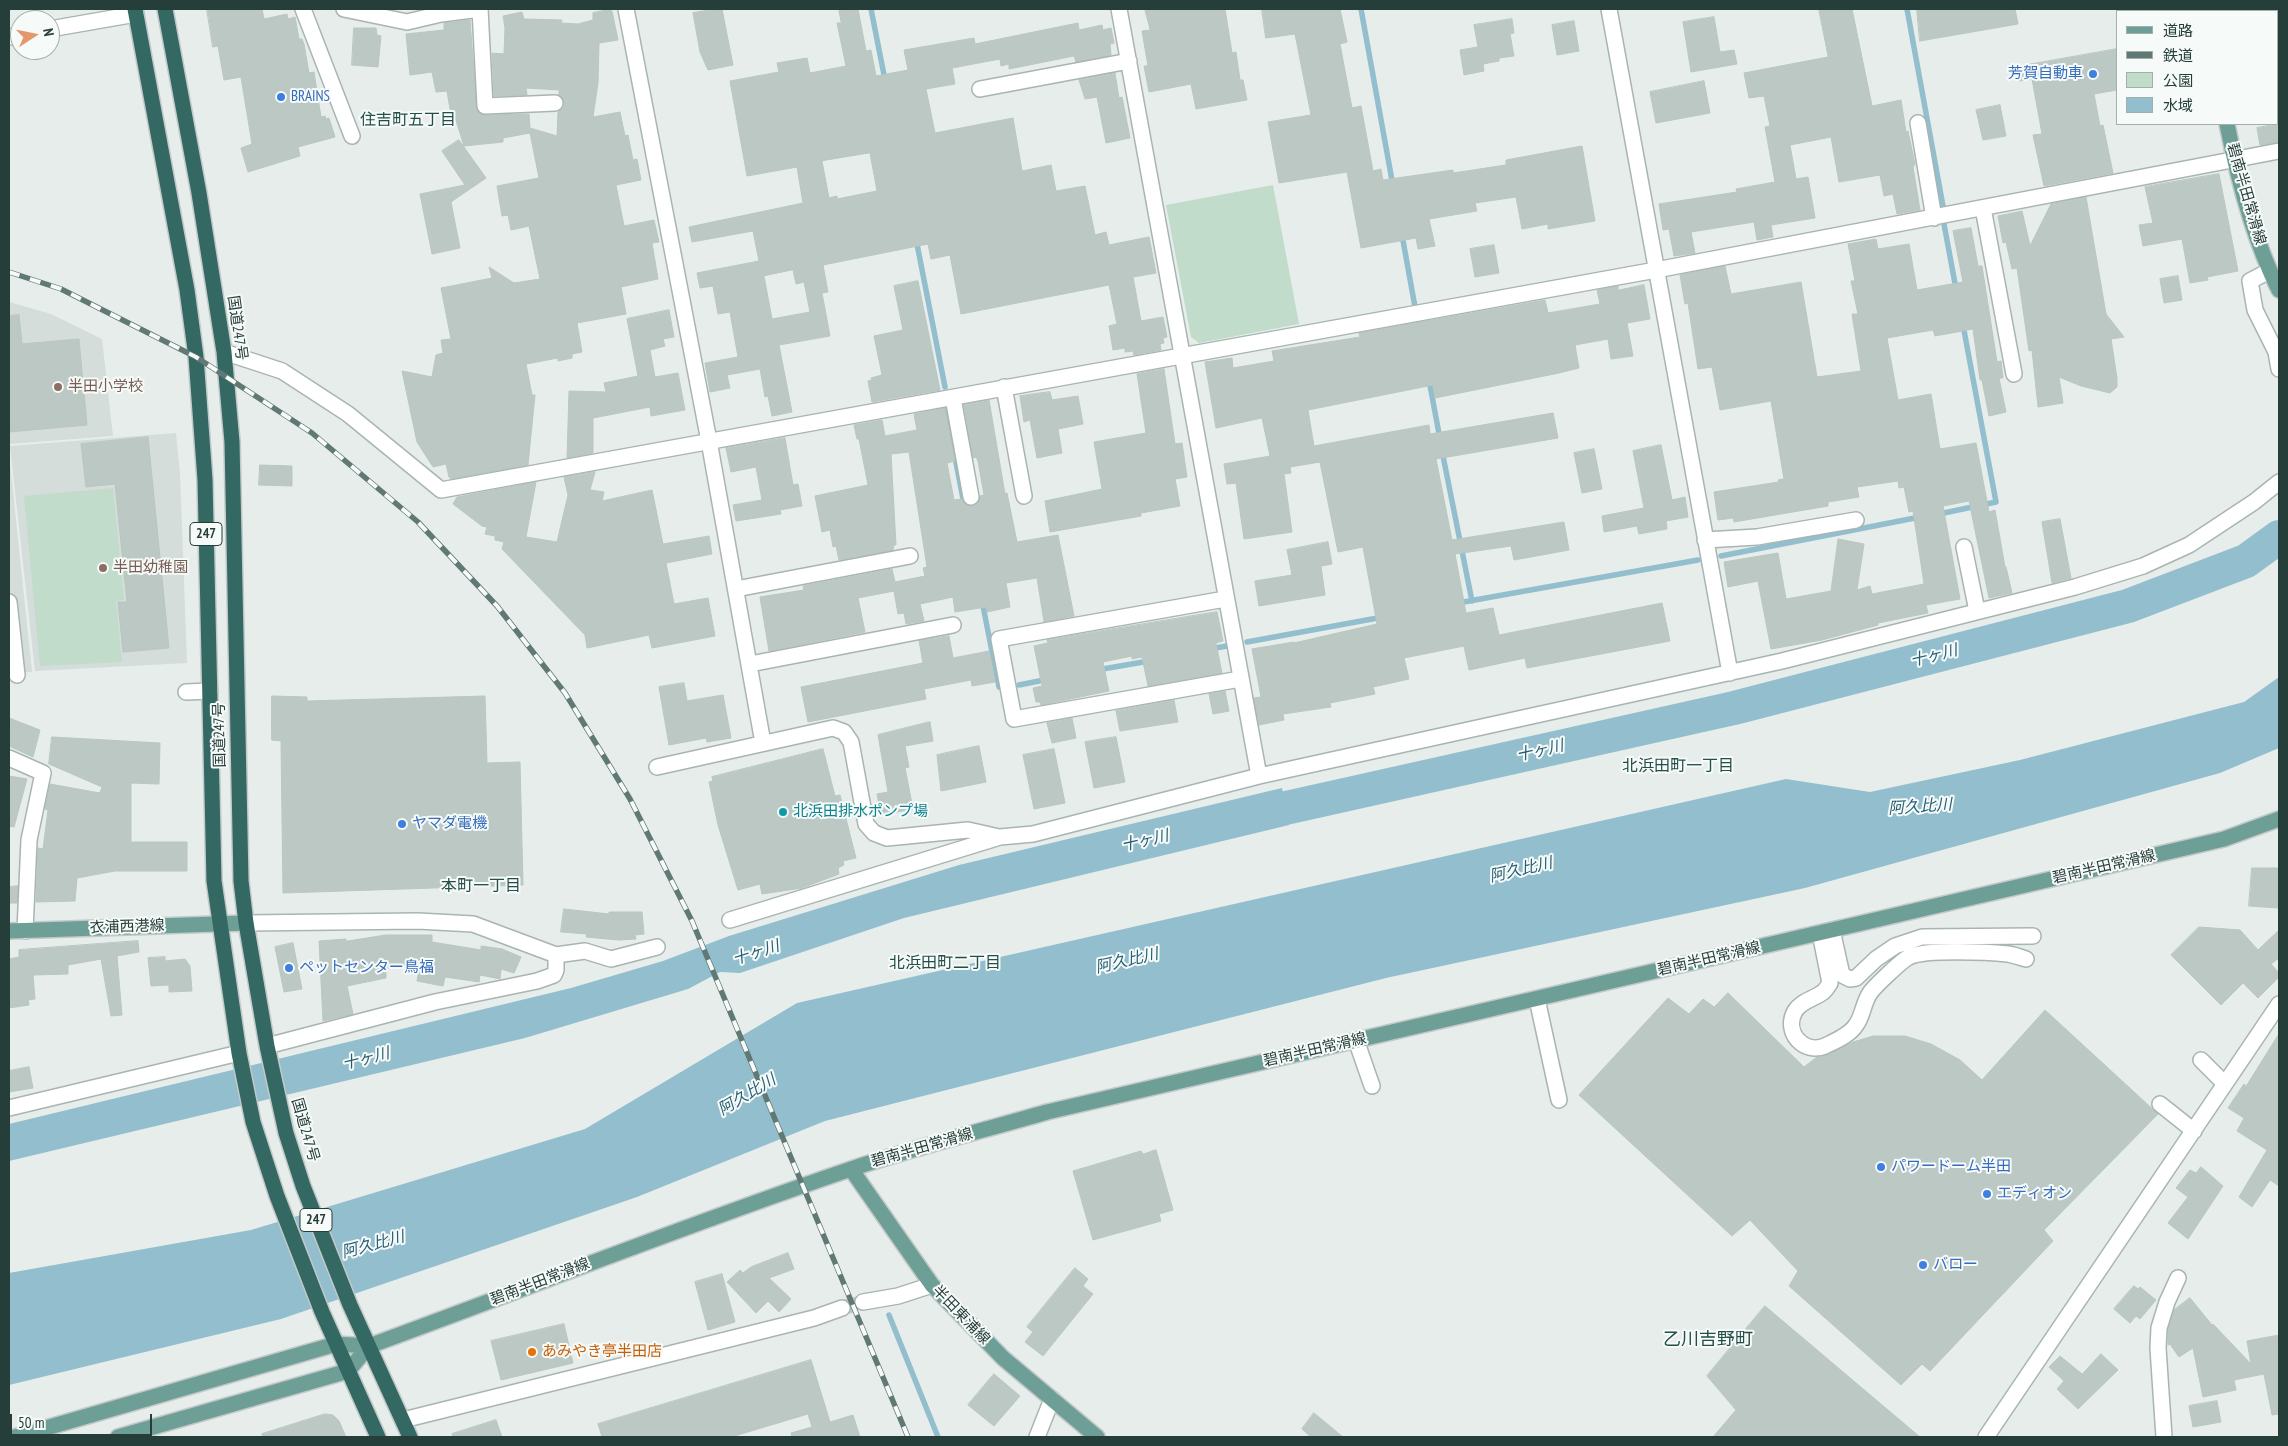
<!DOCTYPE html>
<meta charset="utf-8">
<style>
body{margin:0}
#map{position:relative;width:2288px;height:1446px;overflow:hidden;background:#e6edeb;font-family:"PT Sans Narrow","Noto Sans JP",sans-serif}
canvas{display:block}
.frame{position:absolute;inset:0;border:10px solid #263e3a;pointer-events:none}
.legend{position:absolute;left:2116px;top:10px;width:162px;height:115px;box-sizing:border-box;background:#f6faf8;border:1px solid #a3afac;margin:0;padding:6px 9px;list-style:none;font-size:15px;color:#263e3a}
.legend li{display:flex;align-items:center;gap:10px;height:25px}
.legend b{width:25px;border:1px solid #a3afac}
.north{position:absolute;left:10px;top:10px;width:50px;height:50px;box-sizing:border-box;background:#f6faf8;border:1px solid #a3afac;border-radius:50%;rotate:79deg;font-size:14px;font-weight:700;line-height:20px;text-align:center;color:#263e3a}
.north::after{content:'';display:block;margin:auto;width:18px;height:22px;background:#e5976c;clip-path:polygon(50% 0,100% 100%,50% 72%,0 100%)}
.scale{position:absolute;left:10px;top:1414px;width:142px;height:22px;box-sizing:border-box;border:2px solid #263e3a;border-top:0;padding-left:6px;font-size:15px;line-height:18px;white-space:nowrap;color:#263e3a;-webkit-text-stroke:4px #f6faf8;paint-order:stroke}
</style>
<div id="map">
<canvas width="2288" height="1446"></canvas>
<div class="frame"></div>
<ul class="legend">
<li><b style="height:6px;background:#6e9f97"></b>道路</li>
<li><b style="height:6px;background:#617975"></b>鉄道</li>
<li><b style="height:14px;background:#c1dccb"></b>公園</li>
<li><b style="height:14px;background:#93becd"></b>水域</li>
</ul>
<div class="north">N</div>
<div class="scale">50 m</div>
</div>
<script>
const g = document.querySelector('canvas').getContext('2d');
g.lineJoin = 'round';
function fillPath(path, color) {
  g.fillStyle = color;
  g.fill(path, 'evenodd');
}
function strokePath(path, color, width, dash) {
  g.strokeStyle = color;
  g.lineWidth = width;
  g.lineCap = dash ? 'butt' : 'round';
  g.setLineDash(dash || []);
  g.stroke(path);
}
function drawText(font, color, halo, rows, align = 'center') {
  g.font = font + ' "PT Sans Narrow","Noto Sans JP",sans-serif';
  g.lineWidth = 4;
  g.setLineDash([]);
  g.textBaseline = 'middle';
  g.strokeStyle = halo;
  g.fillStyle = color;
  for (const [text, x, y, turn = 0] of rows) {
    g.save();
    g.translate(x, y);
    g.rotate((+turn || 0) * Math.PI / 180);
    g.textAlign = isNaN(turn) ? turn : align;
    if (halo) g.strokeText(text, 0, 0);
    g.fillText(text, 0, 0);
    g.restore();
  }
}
const built = new Path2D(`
 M9,302L51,314L102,339L113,436L9,444Z
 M176,433L180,474L187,663L35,671L10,446Z
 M9,453L32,672L9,673Z`);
const green = new Path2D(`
 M1273,185L1299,324L1199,343L1191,337L1166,205Z
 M113,488L124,600L116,601L122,662L40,666L24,496Z`);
const water = new Path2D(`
 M2279,677V748L2220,773L1805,888L1386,978L825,1121L637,1197L281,1319L9,1385V1273L251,1230L585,1129L797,1003L1786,779L1870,792L2020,760L2244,702Z
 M1282,788L1289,825L904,918L740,973L720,972L688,989L525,1038L9,1161V1124L571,988L663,961L729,936L959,865Z`);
const stream = new Path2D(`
 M871,9L885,80
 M1361,9L1393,186
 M1907,9L1943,206
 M1944,224L1956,289
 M1402,235L1419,329
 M916,239L945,387
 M1429,380L1440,439
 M949,406H945L965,509
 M1442,451L1472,601
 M1939,514L1996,502L1963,325
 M1721,556L1920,517
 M982,601L999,687
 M1458,603L1698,560
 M1247,642L1383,617
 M1210,649L1227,646
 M1097,670L1149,661
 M1019,685L1049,679
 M889,1315L938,1437`);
const river = new Path2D(`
 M1241,818L1734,708L2128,606L2246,561L2279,537`);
const building = new Path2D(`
 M207,9H262L264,19L287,14L288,19L295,17L299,39H302L304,44L309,73L314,72L321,117L325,116L326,119L329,118L335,137L298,147L300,156L248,172L241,148L252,144L241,77L224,80L218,46L213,47Z
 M716,9H722L733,65L708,70L700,52L693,13Z
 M839,9H858L866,51L871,50L876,76L908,70L904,50L974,38L975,44L1078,23L1079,30L1102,25L1103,30L1111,28L1114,43L1110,44L1111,55L1076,62L1074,56L1009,69V64L1001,66L1000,59L952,68L955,84L926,89L935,133L1013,118L1022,171L1051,165L1056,191L1085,186L1095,235L1106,232L1109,245L1149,237L1156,273L1133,277L1141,321L1163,317L1167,337L1163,338L1164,343L1160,344L1161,350L1134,355L1133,351L1125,352V348L1113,350L1109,326L1117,324L1109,285L961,314L950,255L931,259L928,244L823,265L828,292L822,293L830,336L779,345L792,412L772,416L768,396L765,397L760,369L727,375L730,388L710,392L705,363L738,357L730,312L718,314L713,286L700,288L697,273L759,261L753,231L692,242L689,227L803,203L797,167L747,176L730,81L779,72L777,63L807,58L810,73L846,66L837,23H841ZM870,153L877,191L837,199V196L829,198L822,161ZM793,270L796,284L804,282L810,312L772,319L764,276Z
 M1145,9H1225L1232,53L1236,52L1240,80H1243L1247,100L1196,109L1191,84L1149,92L1144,66H1148L1142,31L1150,30Z
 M1262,9H1340L1347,42L1340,44L1352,108L1361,106L1373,171L1381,169L1383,180L1453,170V173L1506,165V160L1582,146L1595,221L1548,229V224L1522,229L1516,197L1475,203L1477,211L1429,219L1435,246L1418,249L1416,238L1361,248L1347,172L1279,183L1268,122L1311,115L1295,34L1266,38Z
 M1819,9H1852L1872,106L1901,100L1906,132L1908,131L1915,164L1913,167L1920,210L1897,214L1893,194L1884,196L1880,175L1839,182L1831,137L1790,145L1796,179L1808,177L1815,218L1771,225L1773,237L1757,240L1754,222L1691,232L1695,253L1674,256L1669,229L1663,230L1659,204L1737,192L1736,189L1775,182L1765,127L1770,126L1764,96L1749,98L1744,73L1828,57Z
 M1917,9H2015L2018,24L1920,41Z
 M607,10L612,11L618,40L599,43L598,83L593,117L620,112L625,136L628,135L633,160L637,159L641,180L616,185L624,226L654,220L659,242L652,243L658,279L621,287L626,314L577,323L582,352L572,354V358L558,361V358L526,364L532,395H535L528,465L451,479L449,477L446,464L433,467L417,442L402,371L432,377L436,355L443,353L441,340L451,339L441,288L492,278L489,267L514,283L540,279L529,226L511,230L508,215L502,216L497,186L539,178L530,133L503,138V142L464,146L454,114L451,115L447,91L436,92L432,72L410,75L406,34L444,30V23L470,20L477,111L485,115L529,114L530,128L557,136L558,112L563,108L564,103L559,95V90L526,88L527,95L494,96L492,53L504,54L505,28L503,16L522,12L524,19L562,20L561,23L578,24L593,20V13Z
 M1714,17L1720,52L1734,50L1737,64L1691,72L1683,22Z
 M1512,19L1514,33L1510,34L1514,56L1499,58V61L1483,64L1484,71L1464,75L1460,50L1478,47L1474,25Z
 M1574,21L1579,51L1557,55L1552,25Z
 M354,28H376L377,35L381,36L378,67L352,65Z
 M2117,49V90L2094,94L2100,126L2103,125L2113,173L2044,186L2033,135L2042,134L2032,79L2019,81L2016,67Z
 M1115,73L1119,98L1122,97L1130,138L1106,143L1097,97L1085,99L1079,80Z
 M1704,81L1710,113L1656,123L1650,92Z
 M2000,105L2006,136L1983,140L1976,110Z
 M2279,124V142L2260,145L2257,128Z
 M459,140L486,178L451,202L460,248L432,254L420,194L465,185L442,151Z
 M2219,174L2238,271L2207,277L2208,280L2190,283L2182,239L2143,246L2139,225L2153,223L2145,187Z
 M2086,197L2106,314L2124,337L2111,339L2117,378V387L2110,393L2081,386L2059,377L2063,403L2038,407L2032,350L2029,351L2017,268L2012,269L2006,242L2003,243L1998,216L2022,211L2030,246L2051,204Z
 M1971,228L1978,266H1982L1997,362L2001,361L2003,378H1999L2006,412L1989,416L1982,380H1980L1973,329L1935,336L1933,330L1887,338L1898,400L1931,394L1940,449L1976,443L1989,512L1995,510L2005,567H2006L2012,593L1989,598L1969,501L1943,506L1960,599L1926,605L1928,613L1878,623V625L1822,640L1771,649L1758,581L1728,587L1724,562L1778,553L1786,599L1831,591L1838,539L1864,544L1857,590L1870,586L1872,594L1924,584L1913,511L1909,512L1904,487L1899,488L1898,481L1857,487L1859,497L1828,502V506L1734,522L1733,518L1718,520L1714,492L1779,482L1778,480L1784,479L1771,401L1720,410L1712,367L1698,369L1688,303L1685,304L1680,275L1725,266L1731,294L1801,282L1817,377L1861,371L1852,314H1858L1851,281H1855L1848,244L1876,239L1878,249L1909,244L1917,290L1963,282L1953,231Z
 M1494,245L1499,273L1475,277L1470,249Z
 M2178,276L2182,300L2164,303L2160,279Z
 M918,281L940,390L872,402L868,381L872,380L871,378L882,375L874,336L903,330L894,286Z
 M1644,285L1650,319L1627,323L1633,356L1611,359L1608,339L1575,345L1579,368L1559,373L1435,398L1433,385L1308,410L1314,446L1429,425L1430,434L1553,413L1558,438L1436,459L1452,540L1564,522L1569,550L1514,560L1511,546L1455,554L1466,613L1493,608L1499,635L1662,603L1670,641L1527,668L1525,658L1469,670L1464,646L1404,658L1409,679L1373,687L1375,694L1330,703L1331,707L1283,714L1284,720L1259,725L1254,698L1261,697L1252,649L1294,642V643L1377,624L1363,547L1338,552L1320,462L1290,467L1291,473L1284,474L1292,532L1244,539L1236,483L1227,484L1224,464L1270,456L1262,418L1216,428L1205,362L1232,358L1233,368L1274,361L1272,351L1360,337L1359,333L1545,300L1548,313L1600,304L1597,290L1618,286V290Z
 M669,310L674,337L663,339L665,346L650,350L655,377L678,373L685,410L651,416L650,407L593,418V453L567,458L569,391L606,392L604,383L638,376L627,319Z
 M19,315L22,344L79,339L87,425L9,432V316Z
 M1164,369L1175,444L1182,443L1187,477L1175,479L1180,506L1141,513V516L1050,532L1045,501L1102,489L1094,442L1146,433L1137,374Z
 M1050,392L1052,400L1078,396L1083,424L1058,429L1062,453L1037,458L1030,420L1024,422L1020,396Z
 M989,400L1005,494L1007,493L1017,542L1058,535L1074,616L1044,622L1037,578L1006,583L1010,607L987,612L986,607L955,612L953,597L920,604L924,621L906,624L904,613L898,614L894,591L858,598L865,632L769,651L760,597L804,590L803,586L892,569L895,582L925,576L923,568L927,567L909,452L891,454L896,545H894L893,550L839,560L836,546L833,547L830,530L822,532L815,496L868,485L859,439H857L854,425L882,420L885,436L917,430L914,414L945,408L955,461L947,463L954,500L962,499L964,503L972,506L977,504L980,496L984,495L978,461L976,457L973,458L964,405Z
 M148,437L169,648L123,652L118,602H127L115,484L86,487L81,444Z
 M785,438L793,485L798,484L802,506L780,510L781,514L736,521L733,505L762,500L756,467L731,472L726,448Z
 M1661,445L1672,500L1685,497L1688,517L1666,521L1667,529L1639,534L1637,526L1604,532L1602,516L1644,508L1633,451Z
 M1594,449L1602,489L1582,493L1574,453Z
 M260,465L292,466V486L259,485Z
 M595,472L590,490L604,492L602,501L652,490L663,544L709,536L712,554L666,563L674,604L708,598L715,636L652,648L649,635L587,648L585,635L502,549L504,542L495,540V536L485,534L487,527L482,526L453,504L457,497L536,482L526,537L557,542L568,495L564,477Z
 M2060,519L2071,578L2052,583L2042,522Z
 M1328,542L1332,564L1321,566L1325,595L1259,606L1255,581L1292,575L1287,550Z
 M1217,612L1223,641L1216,643L1222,673L1148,686L1142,657L1132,659V656L1103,662L1109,691L1041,705L1040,702H1036L1033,688L1042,686L1034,646L1048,643L1047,640Z
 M949,636L953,658L989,651L995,682L972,686L971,680L924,689L926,699L808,722L801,687L923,663L919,641Z
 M684,683L687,701L723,695L731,738L707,742L706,738L669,745L659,687Z
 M1225,691L1229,711L1213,714L1209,694Z
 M272,696L307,697V701L485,696L487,763L520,762L523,885L283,893L281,741L272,740Z
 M1174,700L1178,722L1120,731L1116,711Z
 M9,718L40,730L33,757L9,746Z
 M1072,718L1076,738L1052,743L1047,723Z
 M930,722L933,741L905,746L909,767L905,768L913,809L881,815L877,794L888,792L878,735Z
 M52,737L160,743L159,784L131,783V842H187V871H115L77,878L75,901L36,902L38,848L43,849L48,810L45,809L50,784L100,793L102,787L49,764Z
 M1116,737L1125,782L1094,788L1085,742Z
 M979,746L986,782L941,791L937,755Z
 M823,749L835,796L840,795L856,858L843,861L844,865L838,868L839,874L802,888L762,894L760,884L738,890L718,825L709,782L713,781L712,777Z
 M1054,749L1065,803L1034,809L1023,755Z
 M9,776L27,779L14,827L9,826Z
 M2252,868H2279V908L2249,906Z
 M18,886L17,903H9V887Z
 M564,909L609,914V912H642L644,934L635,935L636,939L619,940L586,937L587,934L561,932Z
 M2199,927L2240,930L2258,950L2279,930V958L2271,964L2279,973V977L2258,998L2243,983L2221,1005L2171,955Z
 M386,935H432V942L481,950V946L502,949L521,957L514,973L501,969L500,979L480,975L479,982L445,977L443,986L417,981L420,963L386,969V978L347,986L353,1014L323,1021L319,941L346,939V941Z
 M138,941L139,952L117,956L122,1015L111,1016L101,959L68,965V974L33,975L35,999L28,1000L29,1005L9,1008V959L19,957V950Z
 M293,943L302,989L284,992L275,947Z
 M165,957V961L185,959L190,966L192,991L169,992V985L151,986L148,958Z
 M1728,993L1804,1067L1817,1057L1829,1054L1853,1042L1873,1036H1905L1931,1044L1960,1060L1982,1080L2045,1010L2158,1114L2044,1230L2053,1241L1930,1371L1922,1364L1901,1385L1789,1286L1798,1271L1750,1220L1732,1236L1579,1095L1668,998L1689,1014L1703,999L1714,1007Z
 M2279,1034V1186L2270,1180L2252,1207L2239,1197L2267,1150L2237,1131L2244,1118L2228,1108L2244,1084L2246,1086Z
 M29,1067L33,1088L9,1092V1071Z
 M1156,1150L1173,1210L1159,1214L1161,1221L1093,1240L1073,1171L1141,1151L1143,1154Z
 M2201,1167L2223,1186L2188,1239L2168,1223L2188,1197L2176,1188L2190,1170L2196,1173Z
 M788,1253L794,1269L769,1278L791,1299L779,1312L768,1301L756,1313L727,1282L740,1270L743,1273L751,1267Z
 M1075,1268L1088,1279L1083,1286L1093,1294L1043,1356L1025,1342L1033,1332L1027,1327Z
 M722,1274L735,1322L708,1330L695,1282Z
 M2134,1286L2138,1289L2140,1287L2156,1300L2140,1319L2136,1316L2130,1323L2114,1309Z
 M2190,1298L2212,1325L2213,1324L2251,1364L2247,1341L2279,1335V1414L2272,1415L2264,1374L2234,1380L2236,1390L2203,1397L2193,1348L2179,1357L2170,1344L2168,1345V1330L2174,1310Z
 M1765,1306L1875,1399L1920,1437H1713L1736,1410L1707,1376Z
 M564,1324L573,1363L501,1380L491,1341Z
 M2101,1354L2118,1370L2078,1409L2057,1389L2064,1381L2049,1367L2060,1356L2082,1374Z
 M811,1360L830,1422L853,1415L860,1437H792L791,1433L812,1427L808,1414L731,1437H602L598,1424Z
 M994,1374L1020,1396L994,1426L968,1405Z
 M2217,1401L2221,1422L2193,1427L2189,1406Z
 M1314,1413L1343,1437H1311L1302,1429Z
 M325,1414L333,1415L339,1421L346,1437H263L262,1434Z
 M496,1420L502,1437H453L452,1434Z`);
const minorTunnel = new Path2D(`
 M842,1308L863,1302`);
const minor = new Path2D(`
 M303,9L352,136
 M344,9L407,22L441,14L480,9L485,106L555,103
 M626,9L709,441L763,743
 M1119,9L1259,776
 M1609,9L1730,673
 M50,29L136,14
 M9,37L20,35
 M980,89L1129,61
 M1918,123L1934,218
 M1983,208L2014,374
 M2269,271L2250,281L2255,310L2276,352L2279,369
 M224,352L282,371L348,414L441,490L1656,270L2279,151
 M1004,387L1024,496
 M953,398L971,497
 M1705,540L1757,537L1856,520
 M1964,547L1977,611
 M736,589L910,556
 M1225,599L999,639L1014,719L1240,679
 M9,602L17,675
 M750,664L953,625
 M186,692L210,691
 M9,758L43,773L29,840L25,931
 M657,767L833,728L844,732L851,742L866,824L874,833L887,838L968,830L999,837
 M730,920L1000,837L1033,834L1259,776L1782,661L2075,587L2143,566L2189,545L2254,502L2279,482
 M246,923L418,921L473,924L556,955L585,951L611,959L657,947
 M1832,930L1842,975L1850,979L1856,978L1876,959L1895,946L1922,937L2033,936
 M1820,933L1830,983C1828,986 1826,990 1823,992C1814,999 1801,1001 1795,1011C1783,1032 1804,1055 1825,1046C1835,1041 1850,1035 1856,1025C1863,1016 1863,1003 1870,993C1874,987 1902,960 1909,957C1924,949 1989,952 2008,954C2014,955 2020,957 2026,959
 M1537,999L1559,1100
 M1356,1040L1372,1086
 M267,1046L435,1002L537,981L554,975L556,970V955
 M2201,1060L2225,1084
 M2160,1104L2194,1131
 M9,1108L239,1053
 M863,1302L898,1296L932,1285
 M403,1420L814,1318L842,1308
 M1037,1437L1052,1399
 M1986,1437L2279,1004
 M2164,1437L2158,1348L2159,1328L2167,1302L2178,1278`);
const major = new Path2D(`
 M2206,9V11
 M2227,124C2238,180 2253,239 2279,290
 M9,931L246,923
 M851,1169L932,1285L1003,1358L1097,1437
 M15,1437L336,1344L369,1346C530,1287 689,1224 851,1169C916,1147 982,1131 1047,1112L2224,839L2279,819
 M118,1437L348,1371L369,1346`);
const highway = new Path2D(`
 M135,9L187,290L196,357L205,480L214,881L239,1053L253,1122L277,1196L322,1312L378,1437
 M165,9L199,193L224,352L232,442L241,881L246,923L267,1046L286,1133L303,1186L350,1305L410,1437`);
const rail = new Path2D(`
 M9,272L61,289L196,357L312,433L418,522L497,606L565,693L630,799L692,921L908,1437`);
const markers = [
 [2093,74,5,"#3f7fe0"],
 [281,97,5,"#3f7fe0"],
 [58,387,5,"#8d6e63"],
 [103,568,5,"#8d6e63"],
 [783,812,5,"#0f9aa8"],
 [402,824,5,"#3f7fe0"],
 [289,968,5,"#3f7fe0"],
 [1881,1167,5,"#3f7fe0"],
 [1987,1194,5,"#3f7fe0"],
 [1923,1265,5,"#3f7fe0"],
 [532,1352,5,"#e8710a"]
];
const shields = [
 [206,534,32],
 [316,1220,32]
];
const shieldNames = [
 ["247",206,534],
 ["247",316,1220]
];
const shopNames = [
 ["芳賀自動車",2083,74,"right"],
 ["BRAINS",291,97],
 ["ヤマダ電機",412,824],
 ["ペットセンター鳥福",299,968],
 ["パワードーム半田",1891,1167],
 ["エディオン",1997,1194],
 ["バロー",1933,1265]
];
const streetNames = [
 ["碧南半田常滑線",2246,194,74],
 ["国道247号",237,328,82],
 ["国道247号",220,735,-91],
 ["碧南半田常滑線",2104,867,-13],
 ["衣浦西港線",127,927,-2],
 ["碧南半田常滑線",1709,959,-13],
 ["碧南半田常滑線",1315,1050,-13],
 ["国道247号",305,1130,74],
 ["碧南半田常滑線",922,1148,-16],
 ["碧南半田常滑線",540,1282,-21],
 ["半田東浦線",961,1315,46]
];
const educationNames = [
 ["半田小学校",68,387],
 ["半田幼稚園",113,568]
];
const cultureNames = [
 ["北浜田排水ポンプ場",793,812]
];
const foodNames = [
 ["あみやき亭半田店",542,1352]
];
const neighbourhoodNames = [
 ["住吉町五丁目",408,120],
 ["北浜田町一丁目",1678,766],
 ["本町一丁目",481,886],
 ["北浜田町二丁目",945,963]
];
const waterNames = [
 ["十ヶ川",1934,656,-14],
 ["十ヶ川",1540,751,-13],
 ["阿久比川",1920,807,-4],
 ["十ヶ川",1145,841,-13],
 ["阿久比川",1521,870,-13],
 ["十ヶ川",756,953,-18],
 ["阿久比川",1127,961,-13],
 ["十ヶ川",366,1059,-14],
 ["阿久比川",747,1095,-31],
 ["阿久比川",373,1245,-15]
];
const quarterNames = [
 ["乙川吉野町",1708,1340]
];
fillPath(built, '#d4ddda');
fillPath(green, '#c1dccb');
fillPath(water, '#93becd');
strokePath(stream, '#93becd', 5.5);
strokePath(river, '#93becd', 34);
fillPath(building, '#bbc8c4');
strokePath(building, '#b9c6c2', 1);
strokePath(minorTunnel, '#c0cac8', 15, [15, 8]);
strokePath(minor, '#a9b5b2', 18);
strokePath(major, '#c2c9c8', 18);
strokePath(highway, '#c2c9c8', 18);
strokePath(minor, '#fff', 15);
strokePath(major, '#6e9f97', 15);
strokePath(highway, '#346862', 15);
strokePath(rail, '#617975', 5.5);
strokePath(rail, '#f6faf8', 4, [11]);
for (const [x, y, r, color] of markers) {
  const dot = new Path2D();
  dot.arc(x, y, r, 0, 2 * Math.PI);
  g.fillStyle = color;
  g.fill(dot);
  strokePath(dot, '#f6faf8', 2);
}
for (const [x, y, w] of shields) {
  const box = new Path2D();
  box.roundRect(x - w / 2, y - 11.5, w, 23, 4);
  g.fillStyle = '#f6faf8';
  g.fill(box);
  strokePath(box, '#263e3a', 1);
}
drawText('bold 14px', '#263e3a', null, shieldNames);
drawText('15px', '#366cbe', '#f6faf8', shopNames, 'left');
drawText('15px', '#263e3a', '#f6faf8', streetNames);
drawText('15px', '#785e54', '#f6faf8', educationNames, 'left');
drawText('15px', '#0d838f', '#f6faf8', cultureNames, 'left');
drawText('15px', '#c56008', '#f6faf8', foodNames, 'left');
drawText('16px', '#244e49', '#f6faf8', neighbourhoodNames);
drawText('italic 16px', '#255f75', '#f6faf8', waterNames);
drawText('18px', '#244e49', '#f6faf8', quarterNames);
</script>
